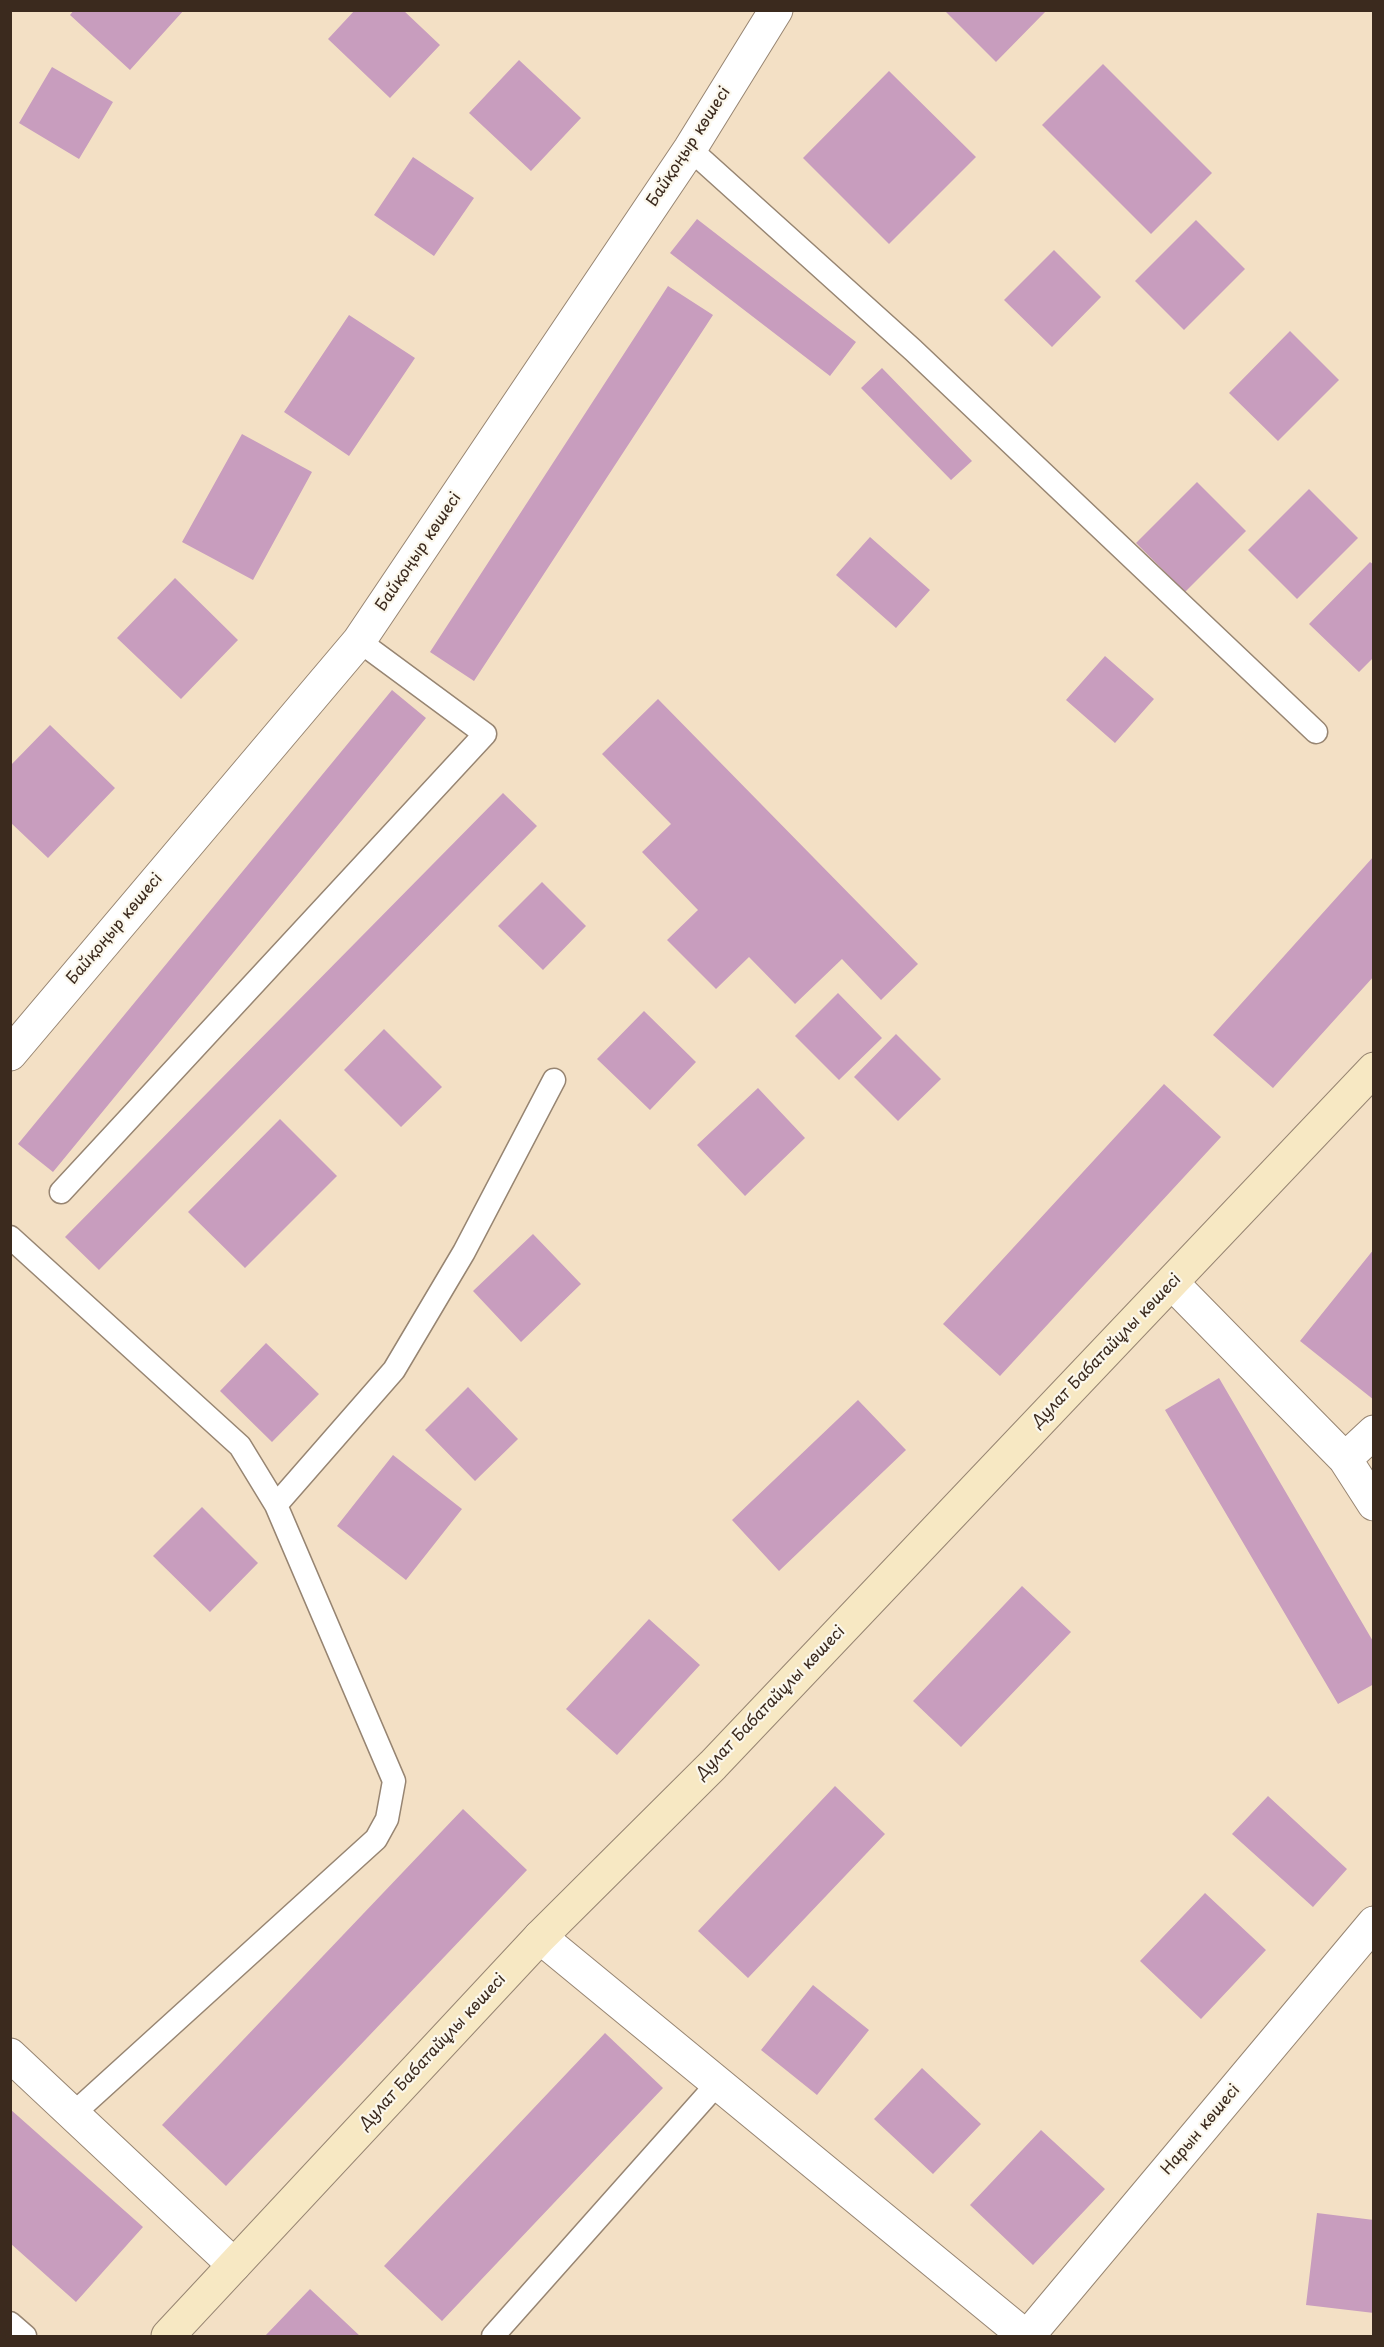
<!DOCTYPE html>
<meta charset="utf-8">
<style>
body{margin:0}
#map{position:relative;width:1384px;height:2347px;overflow:hidden;background:#f3e0c5;font-family:"Playpen Sans",sans-serif}
canvas{display:block}
.frame{position:absolute;inset:0;border:12px solid #3b2a1e;pointer-events:none}
</style>
<div id="map">
<canvas width="1384" height="2347"></canvas>
<div class="frame"></div>
</div>
<script>
const g = document.querySelector('canvas').getContext('2d');
g.lineJoin = 'round';
function fillPath(path, color) {
  g.fillStyle = color;
  g.fill(path, 'evenodd');
}
function strokePath(path, color, width, dash) {
  g.strokeStyle = color;
  g.lineWidth = width;
  g.lineCap = dash ? 'butt' : 'round';
  g.setLineDash(dash || []);
  g.stroke(path);
}
function drawText(font, color, halo, rows, align = 'center') {
  g.font = font + ' "Playpen Sans",sans-serif';
  g.lineWidth = 4.5;
  g.setLineDash([]);
  g.textBaseline = 'middle';
  g.strokeStyle = halo;
  g.fillStyle = color;
  for (const [text, x, y, turn = 0] of rows) {
    g.save();
    g.translate(x, y);
    g.rotate((+turn || 0) * Math.PI / 180);
    g.textAlign = isNaN(turn) ? turn : align;
    if (halo) g.strokeText(text, 0, 0);
    g.fillText(text, 0, 0);
    g.restore();
  }
}
const building = new Path2D(`
 M74,10H184L130,70L70,15Z
 M355,10H403L440,45L390,98L328,39Z
 M944,10H1047L996,62Z
 M519,60L581,118L531,171L469,113Z
 M1103,64L1212,173L1151,234L1042,125Z
 M52,67L113,102L79,159L19,123Z
 M889,71L976,157L889,244L803,158Z
 M413,157L474,198L434,256L374,215Z
 M697,219L856,342L830,376L670,253Z
 M1196,220L1245,269L1184,330L1135,281Z
 M1054,250L1101,297L1052,347L1004,300Z
 M668,286L713,315L474,681L430,652Z
 M349,315L415,358L349,456L284,412Z
 M1290,331L1339,380L1278,441L1229,393Z
 M882,368L972,461L951,480L861,388Z
 M242,434L312,472L253,580L182,542Z
 M1197,482L1246,531L1185,592L1136,543Z
 M1309,489L1358,538L1297,599L1248,550Z
 M870,537L930,590L896,628L836,575Z
 M1370,562L1374,565V657L1359,672L1309,624Z
 M175,578L238,640L181,699L117,638Z
 M1105,656L1154,699L1115,743L1066,700Z
 M392,690L426,718L53,1172L18,1144Z
 M658,699L918,964L881,1000L842,959L795,1004L749,957L716,989L667,940L698,910L642,852L671,824L602,754Z
 M50,725L115,788L48,858L10,822V766Z
 M503,793L537,826L99,1270L65,1237Z
 M1374,856V976L1273,1088L1213,1035Z
 M542,882L586,926L543,970L498,926Z
 M838,993L882,1038L839,1080L795,1036Z
 M644,1011L696,1062L650,1110L597,1059Z
 M384,1029L442,1087L401,1127L344,1070Z
 M896,1034L941,1079L898,1121L854,1077Z
 M1164,1084L1221,1137L1000,1376L943,1324Z
 M758,1088L805,1138L745,1196L697,1145Z
 M280,1119L337,1176L245,1268L188,1212Z
 M533,1234L581,1284L521,1342L473,1291Z
 M1374,1249V1400L1300,1341Z
 M266,1343L319,1394L272,1442L220,1391Z
 M1219,1378L1374,1643V1684L1338,1704L1165,1410Z
 M468,1387L518,1439L475,1481L425,1430Z
 M858,1400L906,1450L779,1571L732,1520Z
 M393,1455L462,1509L406,1580L337,1526Z
 M202,1507L258,1563L210,1612L153,1556Z
 M1022,1586L1071,1632L961,1747L913,1701Z
 M649,1619L700,1665L617,1755L566,1709Z
 M835,1786L885,1834L748,1978L698,1931Z
 M1268,1796L1347,1869L1313,1907L1232,1834Z
 M463,1809L527,1870L226,2186L162,2125Z
 M1205,1893L1266,1950L1201,2019L1140,1961Z
 M813,1985L869,2030L817,2095L761,2050Z
 M605,2033L663,2088L442,2321L384,2266Z
 M922,2068L981,2124L933,2174L874,2119Z
 M10,2109L143,2227L76,2302L10,2243Z
 M1041,2130L1105,2189L1033,2265L970,2205Z
 M1317,2213L1374,2220V2313L1306,2305Z
 M310,2289L360,2336H265Z`);
const lane = new Path2D(`
 M690,149L913,350L1316,732
 M61,1192L485,734L359,641
 M10,1237L240,1446L276,1505L394,1781L387,1819L376,1839L73,2114
 M276,1505L394,1370L464,1252L554,1080
 M10,2323L25,2336
 M493,2336L717,2084`);
const street = new Path2D(`
 M10,1054L359,641L690,149L776,10
 M1172,1283L1345,1459L1374,1504
 M1345,1459L1374,1432
 M540,1937L1025,2336
 M10,2055L234,2265
 M1028,2336L1374,1923`);
const secondary = new Path2D(`
 M168,2336L540,1937L713,1765L1374,1069`);
const streetNames = [
 ["Байқоңыр көшесі",689,147,-57],
 ["Байқоңыр көшесі",419,552,-56],
 ["Байқоңыр көшесі",115,929,-50],
 ["Дулат Бабатайұлы көшесі",1107,1351,-46],
 ["Дулат Бабатайұлы көшесі",771,1703,-46],
 ["Дулат Бабатайұлы көшесі",433,2052,-47],
 ["Нарын көшесі",1201,2130,-50]
];
fillPath(building, '#c89dbe');
strokePath(lane, '#978572', 25);
strokePath(street, '#978572', 35);
strokePath(secondary, '#978572', 35);
strokePath(lane, '#fff', 22);
strokePath(street, '#fff', 33);
strokePath(secondary, '#f7e8c3', 33);
drawText('16px', '#3b2a1e', '#fbf7ec', streetNames);
</script>
